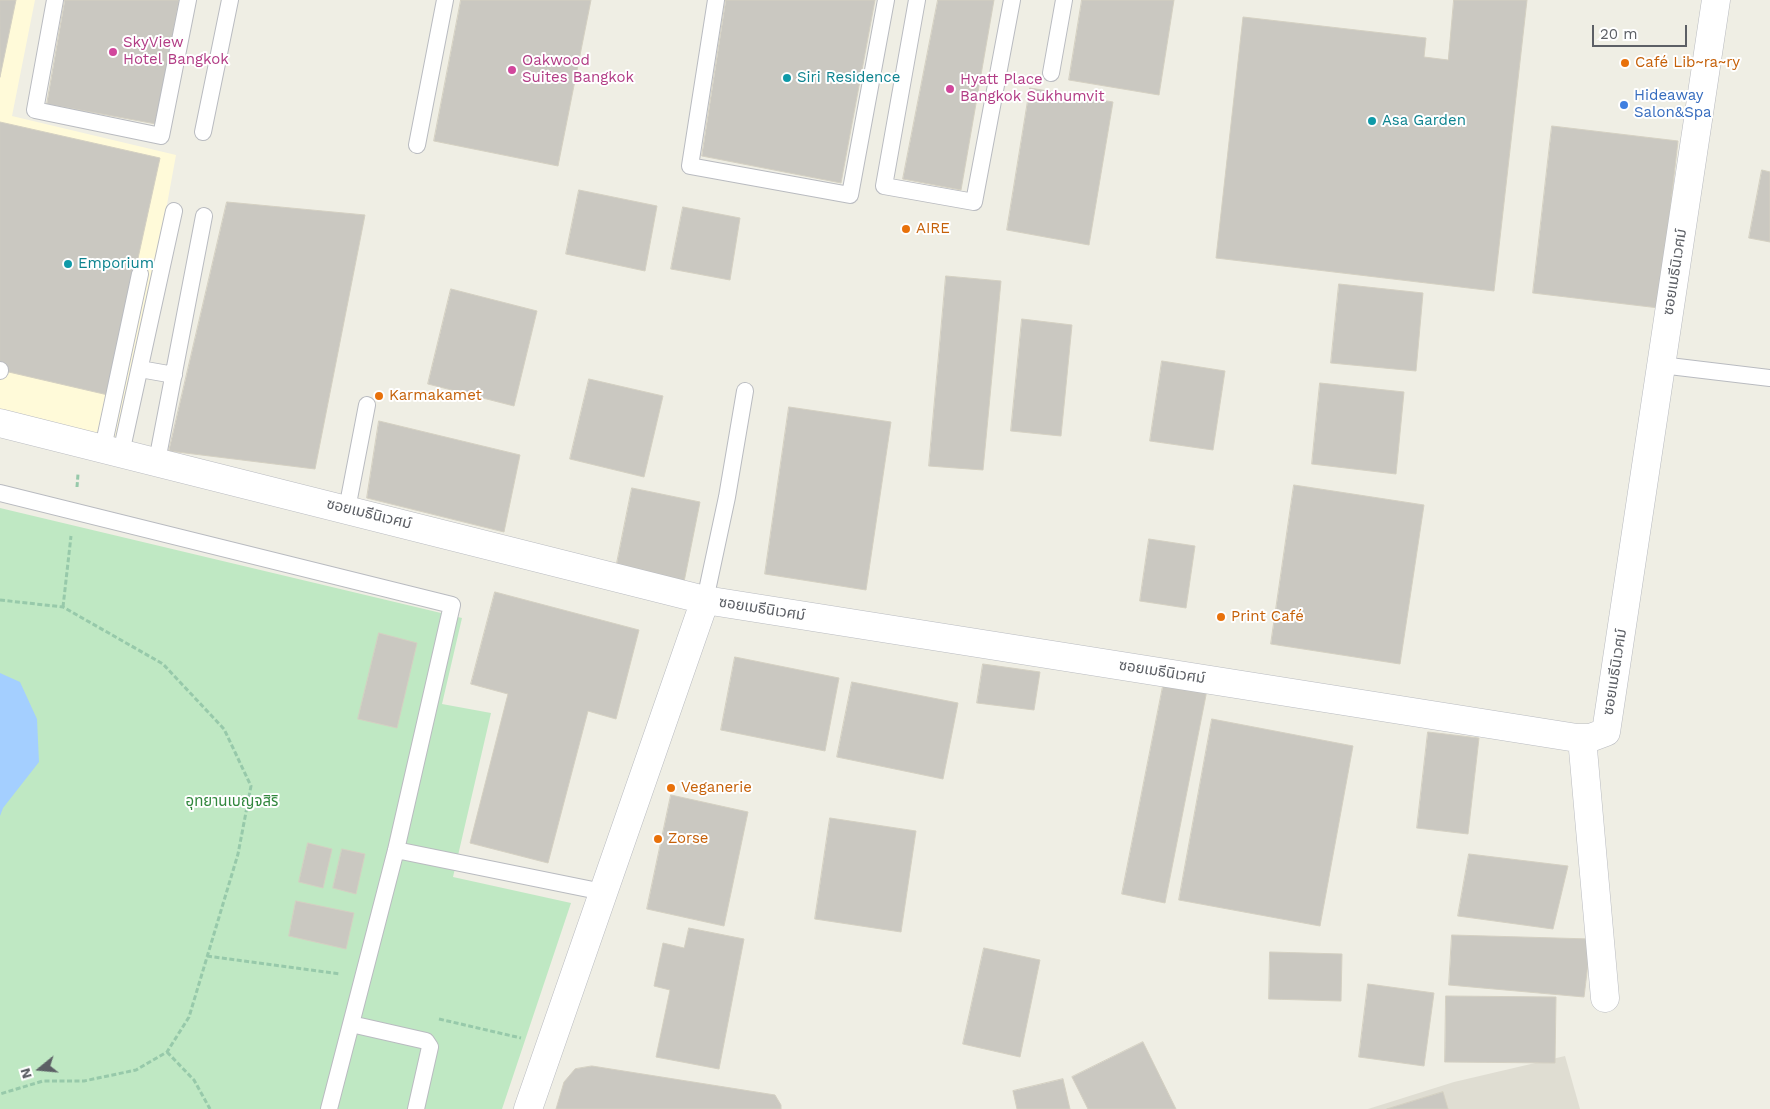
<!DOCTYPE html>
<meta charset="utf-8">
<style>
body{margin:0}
#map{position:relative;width:1770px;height:1109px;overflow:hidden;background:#efeee4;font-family:"Work Sans",sans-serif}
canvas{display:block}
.north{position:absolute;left:15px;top:1044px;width:50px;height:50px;-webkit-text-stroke:4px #fff;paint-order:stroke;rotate:253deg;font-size:14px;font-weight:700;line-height:20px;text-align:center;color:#5c5f65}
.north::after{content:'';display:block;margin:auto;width:18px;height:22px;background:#5c5f65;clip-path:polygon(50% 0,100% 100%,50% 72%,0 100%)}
.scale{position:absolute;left:1592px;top:25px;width:95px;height:22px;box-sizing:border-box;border:2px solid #5c5f65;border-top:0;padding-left:6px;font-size:15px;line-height:18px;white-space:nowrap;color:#5c5f65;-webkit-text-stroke:4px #fff;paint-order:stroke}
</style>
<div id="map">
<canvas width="1770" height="1109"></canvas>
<div class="north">N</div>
<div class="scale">20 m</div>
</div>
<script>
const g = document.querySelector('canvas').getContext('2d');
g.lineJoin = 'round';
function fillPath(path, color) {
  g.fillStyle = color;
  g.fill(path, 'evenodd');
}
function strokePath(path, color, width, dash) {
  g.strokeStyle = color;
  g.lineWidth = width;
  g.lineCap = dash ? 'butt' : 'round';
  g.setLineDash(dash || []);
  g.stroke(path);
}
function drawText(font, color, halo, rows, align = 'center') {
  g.font = font + ' "Work Sans","Noto Sans Thai",sans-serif';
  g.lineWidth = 4;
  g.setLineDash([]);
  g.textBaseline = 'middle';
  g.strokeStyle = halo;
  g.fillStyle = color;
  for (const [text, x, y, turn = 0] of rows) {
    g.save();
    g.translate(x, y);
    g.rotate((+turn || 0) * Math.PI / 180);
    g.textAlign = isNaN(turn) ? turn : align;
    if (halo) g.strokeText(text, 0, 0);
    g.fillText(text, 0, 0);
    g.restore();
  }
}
const commercial = new Path2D(`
 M0,0H35L12,116L176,155L124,441L0,410Z`);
const education = new Path2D(`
 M1565,1056L1580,1109H1368L1454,1082Z`);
const green = new Path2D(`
 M0,508L462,618L442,704L491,713L453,877L571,903L502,1109H0Z`);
const water = new Path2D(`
 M0,673L20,682L37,719L39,762L3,808L0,816Z`);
const building = new Path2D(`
 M0,0H16L0,77Z
 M65,0H179L156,124L47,104Z
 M461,0H591L558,166L434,141Z
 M726,0H875L841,183L702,156Z
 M938,0H994L961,190L903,179Z
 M1082,0H1174L1159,95L1069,80Z
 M1454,0H1527L1494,291L1216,258L1243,17L1426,38L1424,57L1448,60Z
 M1030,88L1113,102L1089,245L1007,230Z
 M0,122L160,158L108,395L0,370Z
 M1552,126L1678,141L1659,308L1533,293Z
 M1762,170L1770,172V242L1749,238Z
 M579,190L657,206L645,271L566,254Z
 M227,202L365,215L315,469L169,451Z
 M683,207L740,218L730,280L671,269Z
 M946,276L1001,281L983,470L929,466Z
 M1339,284L1423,293L1416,371L1331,363Z
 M451,289L537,311L514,406L428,384Z
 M1022,319L1072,325L1061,436L1011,431Z
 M1162,361L1225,371L1213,450L1150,441Z
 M589,379L663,396L644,477L570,459Z
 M1320,383L1404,392L1396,474L1312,464Z
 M789,407L891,422L866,590L765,574Z
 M379,421L520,455L504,532L367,498Z
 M1294,485L1424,505L1400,664L1271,644Z
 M632,488L700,502L684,582L616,568Z
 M1149,539L1195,546L1186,608L1140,601Z
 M495,592L639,630L616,719L588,711L548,863L470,843L508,694L471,684Z
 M379,633L417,643L397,728L358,719Z
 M735,657L839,678L825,751L721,730Z
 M983,664L1040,672L1034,710L977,703Z
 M1164,681L1207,690L1165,903L1122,894Z
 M852,682L958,703L943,779L837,757Z
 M1212,719L1353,746L1320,926L1179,900Z
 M1428,732L1479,738L1468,834L1417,828Z
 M671,795L748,812L724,926L647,909Z
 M830,818L916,831L901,932L815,919Z
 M308,843L332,849L323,888L299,882Z
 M342,849L365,854L356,894L333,888Z
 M1469,854L1568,866L1553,929L1458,916Z
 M296,901L354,913L346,949L289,936Z
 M689,928L744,939L719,1069L656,1057L670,990L654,986L663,943L684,948Z
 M1452,935L1591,939L1584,997L1449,985Z
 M984,948L1040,960L1020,1057L963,1044Z
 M1270,952L1342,954L1341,1001L1269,999Z
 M1368,984L1434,993L1424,1066L1359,1057Z
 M1446,996L1556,997L1555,1063L1445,1062Z
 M1143,1042L1176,1109H1088L1072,1077Z
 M592,1066L775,1095L781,1105V1109H556L564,1082L575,1069Z
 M1063,1079L1070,1109H1017L1013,1091Z
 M1443,1092L1448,1109H1387Z`);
const path = new Path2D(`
 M77,487L78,474
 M0,600L63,607L163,664L224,729L251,786L238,854L189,1017L167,1052L136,1070L84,1081H43L0,1094
 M63,607L71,536
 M207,956L340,974
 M439,1019L521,1038
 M167,1052L194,1080L210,1109`);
const lane = new Path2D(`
 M55,0L35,110L161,136L188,0
 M716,0L690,166L850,195L886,0
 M917,0L884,186L974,202L1012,0
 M1051,73L1064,0
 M203,132L230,0
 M417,145L445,0
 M1661,365L1770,378
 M140,369L174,375
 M0,371V370
 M103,448L140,274
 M121,453L174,211
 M157,461L204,216
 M0,493L452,605L396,850L329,1109
 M347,509L367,405
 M705,600L727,497L745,391
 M396,850L603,892
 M351,1024L426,1041L430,1047L416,1109`);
const street = new Path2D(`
 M0,423L705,600L1577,738H1590L1606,732L1716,0
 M1582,738L1605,998
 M528,1109L705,600`);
const markers = [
 [113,52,5,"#d1479c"],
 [1625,63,5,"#e8710a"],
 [512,70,5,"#d1479c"],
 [787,78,5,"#0f9aa8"],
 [950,89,5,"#d1479c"],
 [1624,105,5,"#3f7fe0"],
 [1372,121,5,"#0f9aa8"],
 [906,229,5,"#e8710a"],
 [68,264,5,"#0f9aa8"],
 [379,396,5,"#e8710a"],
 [1221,617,5,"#e8710a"],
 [671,788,5,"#e8710a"],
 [658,839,5,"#e8710a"]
];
const hotelNames = [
 ["SkyView",123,43],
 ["Hotel Bangkok",123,60],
 ["Oakwood",522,61],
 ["Suites Bangkok",522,78],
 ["Hyatt Place",960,80],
 ["Bangkok Sukhumvit",960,97]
];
const foodNames = [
 ["Café Lib~ra~ry",1635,63],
 ["AIRE",916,229],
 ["Karmakamet",389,396],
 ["Print Café",1231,617],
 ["Veganerie",681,788],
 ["Zorse",668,839]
];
const cultureNames = [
 ["Siri Residence",797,78],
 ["Asa Garden",1382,121],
 ["Emporium",78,264]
];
const shopNames = [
 ["Hideaway",1634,96],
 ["Salon&Spa",1634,113]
];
const streetNames = [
 ["ซอยเมธีนิเวศม์",1675,272,-81],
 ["ซอยเมธีนิเวศม์",369,514,14],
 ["ซอยเมธีนิเวศม์",762,609,9],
 ["ซอยเมธีนิเวศม์",1162,672,9],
 ["ซอยเมธีนิเวศม์",1615,672,-81]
];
const parkNames = [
 ["อุทยานเบญจสิริ",232,802]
];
fillPath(commercial, '#fffad9');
fillPath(education, '#dfddd2');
fillPath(green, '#bfe8c3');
fillPath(water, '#a4cfff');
fillPath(building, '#cac8c1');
strokePath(building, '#d4d0c2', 1);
strokePath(lane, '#b9bbc0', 18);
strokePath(street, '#b9bbc0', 29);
strokePath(path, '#97c9aa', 3, [5, 2.5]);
strokePath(lane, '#fff', 16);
strokePath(street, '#fff', 28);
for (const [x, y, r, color] of markers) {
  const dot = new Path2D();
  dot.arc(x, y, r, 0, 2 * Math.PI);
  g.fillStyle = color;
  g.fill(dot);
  strokePath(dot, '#fff', 2);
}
drawText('15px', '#b23c85', '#fff', hotelNames, 'left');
drawText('15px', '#c56008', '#fff', foodNames, 'left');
drawText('15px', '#0d838f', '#fff', cultureNames, 'left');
drawText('15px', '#366cbe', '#fff', shopNames, 'left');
drawText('15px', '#5c5f65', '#fff', streetNames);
drawText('15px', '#31873d', '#fff', parkNames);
</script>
